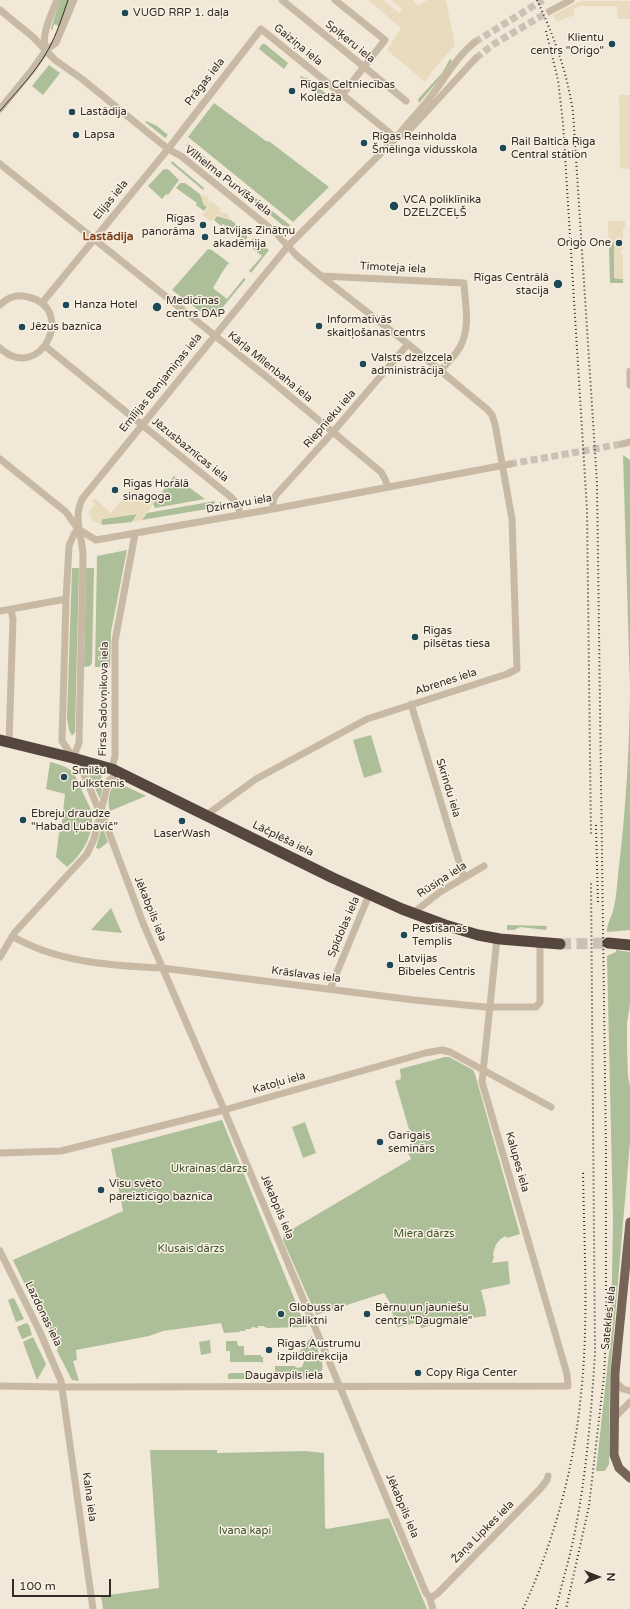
<!DOCTYPE html>
<meta charset="utf-8">
<style>
body{margin:0}
#map{position:relative;width:630px;height:1609px;overflow:hidden;background:#f1e8d8;font-family:"Varela Round",sans-serif}
canvas{display:block}
.north{position:absolute;left:578px;top:1557px;width:40px;height:40px;-webkit-text-stroke:3px #f9f2e4;paint-order:stroke;rotate:90deg;font-size:11px;font-weight:700;line-height:16px;text-align:center;color:#342c26}
.north::after{content:'';display:block;margin:auto;width:14px;height:18px;background:#342c26;clip-path:polygon(50% 0,100% 100%,50% 72%,0 100%)}
.scale{position:absolute;left:12px;top:1579px;width:99px;height:18px;box-sizing:border-box;border:2px solid #342c26;border-top:0;padding-left:5px;font-size:12px;line-height:14px;white-space:nowrap;color:#342c26;-webkit-text-stroke:3px #f9f2e4;paint-order:stroke}
</style>
<div id="map">
<canvas width="630" height="1609"></canvas>
<div class="north">N</div>
<div class="scale">100 m</div>
</div>
<script>
const g = document.querySelector('canvas').getContext('2d');
g.lineJoin = 'round';
function fillPath(path, color) {
  g.fillStyle = color;
  g.fill(path, 'evenodd');
}
function strokePath(path, color, width, dash) {
  g.strokeStyle = color;
  g.lineWidth = width;
  g.lineCap = dash ? 'butt' : 'round';
  g.setLineDash(dash || []);
  g.stroke(path);
}
function drawText(font, color, halo, rows, align = 'center') {
  g.font = font + ' "Varela Round",sans-serif';
  g.lineWidth = 3;
  g.setLineDash([]);
  g.textBaseline = 'middle';
  g.strokeStyle = halo;
  g.fillStyle = color;
  for (const [text, x, y, turn = 0] of rows) {
    g.save();
    g.translate(x, y);
    g.rotate((+turn || 0) * Math.PI / 180);
    g.textAlign = isNaN(turn) ? turn : align;
    if (halo) g.strokeText(text, 0, 0);
    g.fillText(text, 0, 0);
    g.restore();
  }
}
const green = new Path2D(`
 M60,0H70L60,27L54,24L52,31L51,28Z
 M262,44H265L288,63L284,69L259,49Z
 M450,59L452,61L437,82L419,103L418,99L442,73Z
 M49,65L60,73L43,95L32,86Z
 M301,76L305,78H307L330,97L326,102L301,83L303,80L300,77Z
 M214,103L266,141L270,142L329,187L293,222L188,137Z
 M146,121L157,126L168,135L165,138L145,122Z
 M188,143L218,168L216,170L186,145Z
 M172,161L204,188L203,190L171,163Z
 M166,169L169,170L179,180L168,195L166,194L162,199L148,186L162,171V170Z
 M180,183H185L200,194L204,205L207,207L204,211L196,205L197,203L176,188Z
 M253,196L290,225L289,227L282,225L255,202L251,199Z
 M217,216L231,220L247,233V238L240,247L239,246L243,240L223,224L221,226L214,220Z
 M253,238L269,250L251,273L249,271L262,256L248,245Z
 M614,241V278L623,279V283H610L609,249Z
 M208,249L212,250L229,263C222,271 218,280 213,288L227,299L244,278L246,279L218,313H210L208,315L211,317L209,318L172,290Z
 M623,455L630,460V688Z
 M174,476L205,499L155,508L153,504Z
 M215,501L213,508L142,520L147,513Z
 M137,514L132,522L102,525L101,522L102,519Z
 M127,550L111,632L110,667H95L97,556Z
 M72,568H79L75,732L72,736L69,730L67,718Z
 M86,568H94L92,663L90,666L84,667Z
 M630,694V930L607,932C607,924 611,918 613,911C617,897 617,881 619,866C626,809 629,751 630,694Z
 M371,735L382,772L364,778L353,740Z
 M50,762C74,768 74,772 83,793C86,799 89,805 91,810C96,832 83,854 67,867L56,857L59,833L61,831L65,794L46,789Z
 M91,772L102,775L100,783L103,784L100,799L88,773Z
 M118,782L121,784L146,796L110,811C107,802 109,792 114,784Z
 M102,826L108,842L99,849L96,848Z
 M111,908L122,933L91,930Z
 M507,925L547,926L546,930L520,927L514,930H507Z
 M616,950L630,952V1004L627,1023V1047L628,1076L630,1086V1142L610,1375L609,1464L605,1471H596L611,1334L613,1220L607,956L616,952Z
 M445,1057H449L473,1070L475,1074L520,1234L507,1238L506,1236C497,1240 495,1245 493,1255L494,1257L492,1263L508,1261L510,1284L481,1290L486,1310V1316L457,1320L456,1322L445,1324L443,1322L421,1328L420,1322L398,1327L396,1326L389,1301L384,1293L316,1315L283,1240L284,1234L411,1159L408,1153L415,1150L395,1081L401,1079L400,1069Z
 M222,1120L301,1315L307,1327L267,1328L263,1326H258V1328L252,1327L251,1329H246L245,1331H240V1332L224,1333L221,1323L163,1331L149,1336L76,1350L77,1360L73,1361L79,1381L72,1380L57,1351L58,1347L37,1304L28,1291L13,1260L123,1211L111,1149Z
 M305,1122L316,1153L303,1158L292,1127Z
 M14,1298L24,1319L16,1322L8,1300Z
 M26,1323L29,1325L32,1335L22,1339L17,1327Z
 M312,1336C315,1344 320,1353 322,1362C328,1385 288,1379 275,1379V1366H294L297,1368L302,1367L304,1362L303,1358L298,1356L300,1351Z
 M33,1337L46,1364L37,1380L23,1342Z
 M210,1340L211,1353L201,1355L199,1342Z
 M226,1341H237L238,1346H244V1355H261V1357H263V1363L261,1362H230V1351H226Z
 M231,1373H263L265,1379H228V1374Z
 M150,1450H217V1453L305,1451L324,1453L325,1527L327,1529L389,1518L427,1609H103L101,1596L159,1588Z`);
const plaza = new Path2D(`
 M368,0H383L399,13L402,9L391,0H413L418,6L427,0H446L455,45L433,70L425,82L387,50L401,28Z
 M581,1H630V19H618L617,6H580L574,9V15L557,22L553,15L572,5Z
 M619,95H630V169L620,168Z
 M200,194L208,197L209,203L212,201L221,209L219,212L226,213L231,219L224,218L217,215L211,222L202,215L208,208L204,204Z
 M608,221H625V228H623V251H621V254L623,255V279L614,278V242L609,248Z
 M137,480L139,482L135,489L151,500L155,494L158,497L142,520L132,522L137,514L103,519L101,522L102,525L93,521L88,513L95,504L92,501L94,498L111,513Z`);
const minorTunnel = new Path2D(`
 M475,42L543,0
 M476,58L494,44L550,11
 M510,464L622,444`);
const highwayTunnel = new Path2D(`
 M560,944L608,943`);
const minor = new Path2D(`
 M282,0L406,101
 M335,0L385,40L342,95
 M0,10L33,37L55,60L82,79L168,149L181,156L275,232L296,255L321,276L408,344L488,410L492,415L495,424L512,519L517,669L507,674L367,719L256,779L205,816
 M550,11L571,0
 M46,49C40,36 52,13 57,0
 M0,109L32,70L46,50L56,43L74,0
 M398,137L407,132L417,122L476,58
 M0,164L268,378L381,472L385,479L388,487
 M321,276L464,283C465,304 471,327 460,347C455,356 447,363 440,371
 M42,303L168,149L261,29L396,138
 M0,305C8,297 18,294 28,297C78,308 40,385 0,348
 M45,346L232,498L238,505L240,515
 M630,371V385
 M622,444L630,442
 M0,459L66,512L78,529L96,540L273,509L510,464
 M273,509V501L276,495L333,432L408,344
 M78,529L74,534L69,546L66,599L62,741L83,772L100,813L104,819L143,923L222,1105L426,1593L429,1596L433,1609
 M0,611L66,599
 M411,704L464,878
 M9,742L13,619L11,610
 M73,758L79,743L83,555C82,534 73,520 82,499L288,246L396,138C407,123 421,110 432,95C446,77 457,56 475,42
 M112,769L115,756V641L135,534
 M413,913L440,892L484,866
 M12,936C55,962 113,966 162,968L414,1000L485,1007H536L540,1002V942
 M0,957L15,932L87,854L94,839L108,783L109,780L119,773
 M330,989L369,895
 M0,1153L61,1151L224,1110L425,1053L442,1050L450,1052L551,1107
 M0,1251L40,1332L61,1381L93,1609
 M615,1382L623,1389L630,1391
 M0,1386L63,1387L568,1386L567,1374L482,1082L497,938
 M615,1417L630,1402
 M429,1596L432,1597L438,1593L540,1489L547,1480L548,1476`);
const major = new Path2D(`
 M630,1222L615,1373L614,1455L619,1468L630,1478`);
const highway = new Path2D(`
 M0,740L73,758L112,769L333,878L402,909L445,925L478,935L500,939L560,944
 M608,943L630,945`);
const tram = new Path2D(`
 M0,111C16,92 36,72 48,50C57,34 62,17 68,0`);
const rail = new Path2D(`
 M537,0C554,36 567,72 573,112L597,483L606,1151V1335L604,1376L589,1506L566,1609
 M546,31L558,80L563,123L587,510L591,835
 M596,825L598,903
 M523,1609C554,1541 574,1469 581,1394C589,1320 584,1245 583,1170
 M556,1609C561,1586 568,1564 573,1541C586,1480 591,1416 595,1353L591,883`);
const markers = [
 [125,13,4,"#1c4955"],
 [612,44,4,"#1c4955"],
 [292,91,4,"#1c4955"],
 [72,112,4,"#1c4955"],
 [76,135,4,"#1c4955"],
 [364,143,4,"#1c4955"],
 [503,148,4,"#1c4955"],
 [394,206,5,"#1c4955"],
 [203,225,4,"#1c4955"],
 [205,237,4,"#1c4955"],
 [619,243,4,"#1c4955"],
 [558,284,5,"#1c4955"],
 [66,305,4,"#1c4955"],
 [157,307,5,"#1c4955"],
 [319,326,4,"#1c4955"],
 [22,327,4,"#1c4955"],
 [363,364,4,"#1c4955"],
 [115,490,4,"#1c4955"],
 [415,637,4,"#1c4955"],
 [64,777,4,"#1c4955"],
 [23,820,4,"#1c4955"],
 [182,821,4,"#1c4955"],
 [404,935,4,"#1c4955"],
 [390,965,4,"#1c4955"],
 [380,1142,4,"#1c4955"],
 [101,1190,4,"#1c4955"],
 [281,1314,4,"#1c4955"],
 [367,1314,4,"#1c4955"],
 [269,1350,4,"#1c4955"],
 [418,1373,4,"#1c4955"]
];
const poiNames = [
 ["VUGD RRP 1. daļa",133,13],
 ["Klientu",604,38,"right"],
 ["centrs \"Origo\"",604,51,"right"],
 ["Rīgas Celtniecības",300,85],
 ["Koledža",300,98],
 ["Lastādija",80,112],
 ["Lapsa",84,135],
 ["Rīgas Reinholda",372,137],
 ["Šmēlinga vidusskola",372,150],
 ["Rail Baltica Riga",511,142],
 ["Central station",511,155],
 ["VCA poliklīnika",403,200],
 ["DZELZCEĻŠ",403,213],
 ["Rīgas",195,219,"right"],
 ["panorāma",195,232,"right"],
 ["Latvijas Zinātņu",213,231],
 ["akadēmija",213,244],
 ["Origo One",611,243,"right"],
 ["Rīgas Centrālā",549,278,"right"],
 ["stacija",549,291,"right"],
 ["Medicīnas",166,301],
 ["centrs DAP",166,314],
 ["Hanza Hotel",74,305],
 ["Informatīvās",327,320],
 ["skaitļošanas centrs",327,333],
 ["Jēzus baznīca",30,327],
 ["Valsts dzelzceļa",371,358],
 ["administrācija",371,371],
 ["Rīgas Horālā",123,484],
 ["sinagoga",123,497],
 ["Rīgas",423,631],
 ["pilsētas tiesa",423,644],
 ["Smilšu",72,771],
 ["pulkstenis",72,784],
 ["Ebreju draudze",31,814],
 ["\"Habad Ļubavič\"",31,827],
 ["LaserWash",182,834,"center"],
 ["Pestīšanas",412,929],
 ["Templis",412,942],
 ["Latvijas",398,959],
 ["Bībeles Centris",398,972],
 ["Garīgais",388,1136],
 ["seminārs",388,1149],
 ["Visu svēto",109,1184],
 ["pareizticīgo baznīca",109,1197],
 ["Globuss ar",289,1308],
 ["paliktni",289,1321],
 ["Bērnu un jauniešu",375,1308],
 ["centrs \"Daugmale\"",375,1321],
 ["Rīgas Austrumu",277,1344],
 ["izpilddirekcija",277,1357],
 ["Copy Riga Center",426,1373]
];
const streetNames = [
 ["Spīķeru iela",350,42,39],
 ["Gaiziņa iela",298,45,39],
 ["Prāgas iela",205,82,-52],
 ["Vilhelma Purvīša iela",228,181,38],
 ["Elijas iela",111,200,-51],
 ["Timoteja iela",393,268,3],
 ["Kārļa Mīlenbaha iela",270,367,39],
 ["Emīlijas Benjamiņas iela",161,383,-51],
 ["Riepnieku iela",330,419,-49],
 ["Jēzusbaznīcas iela",190,450,39],
 ["Dzirnavu iela",239,504,-10],
 ["Abrenes iela",446,682,-18],
 ["Firsa Sadovņikova iela",104,699,-89],
 ["Skrindu iela",448,788,73],
 ["Lāčplēša iela",283,839,26],
 ["Rūsiņa iela",442,880,-33],
 ["Jēkabpils iela",150,909,68],
 ["Spīdolas iela",344,927,-67],
 ["Krāslavas iela",306,975,7],
 ["Katoļu iela",279,1083,-16],
 ["Kalupes iela",517,1162,74],
 ["Jēkabpils iela",277,1207,67],
 ["Lazdonas iela",43,1314,64],
 ["Satekles iela",609,1318,-84],
 ["Daugavpils iela",284,1376],
 ["Kalna iela",89,1497,82],
 ["Jēkabpils iela",402,1506,67],
 ["Žaņa Lipkes iela",483,1532,-45]
];
const parkNames = [
 ["Ukrainas dārzs",209,1169],
 ["Miera dārzs",424,1234],
 ["Klusais dārzs",191,1249],
 ["Ivana kapi",245,1531]
];
const neighbourhoodNames = [
 ["Lastādija",108,237]
];
fillPath(green, '#adbf98');
fillPath(plaza, '#e9dcbe');
strokePath(minorTunnel, '#cbc2b4', 7, [7, 3.5]);
strokePath(highwayTunnel, '#cbc2b4', 11, [11, 5.5]);
strokePath(minor, '#c8b9a4', 7);
strokePath(major, '#766557', 9);
strokePath(highway, '#55473d', 11);
strokePath(tram, '#342c26', 1);
strokePath(rail, '#342c26', 2, [1, 3]);
for (const [x, y, r, color] of markers) {
  const dot = new Path2D();
  dot.arc(x, y, r, 0, 2 * Math.PI);
  g.fillStyle = color;
  g.fill(dot);
  strokePath(dot, '#f9f2e4', 1.5);
}
drawText('11px', '#342c26', '#f9f2e4', poiNames, 'left');
drawText('11px', '#342c26', '#f9f2e4', streetNames);
drawText('11px', '#3e522a', '#f9f2e4', parkNames);
drawText('bold 12px', '#82441f', '#f9f2e4', neighbourhoodNames);
</script>
